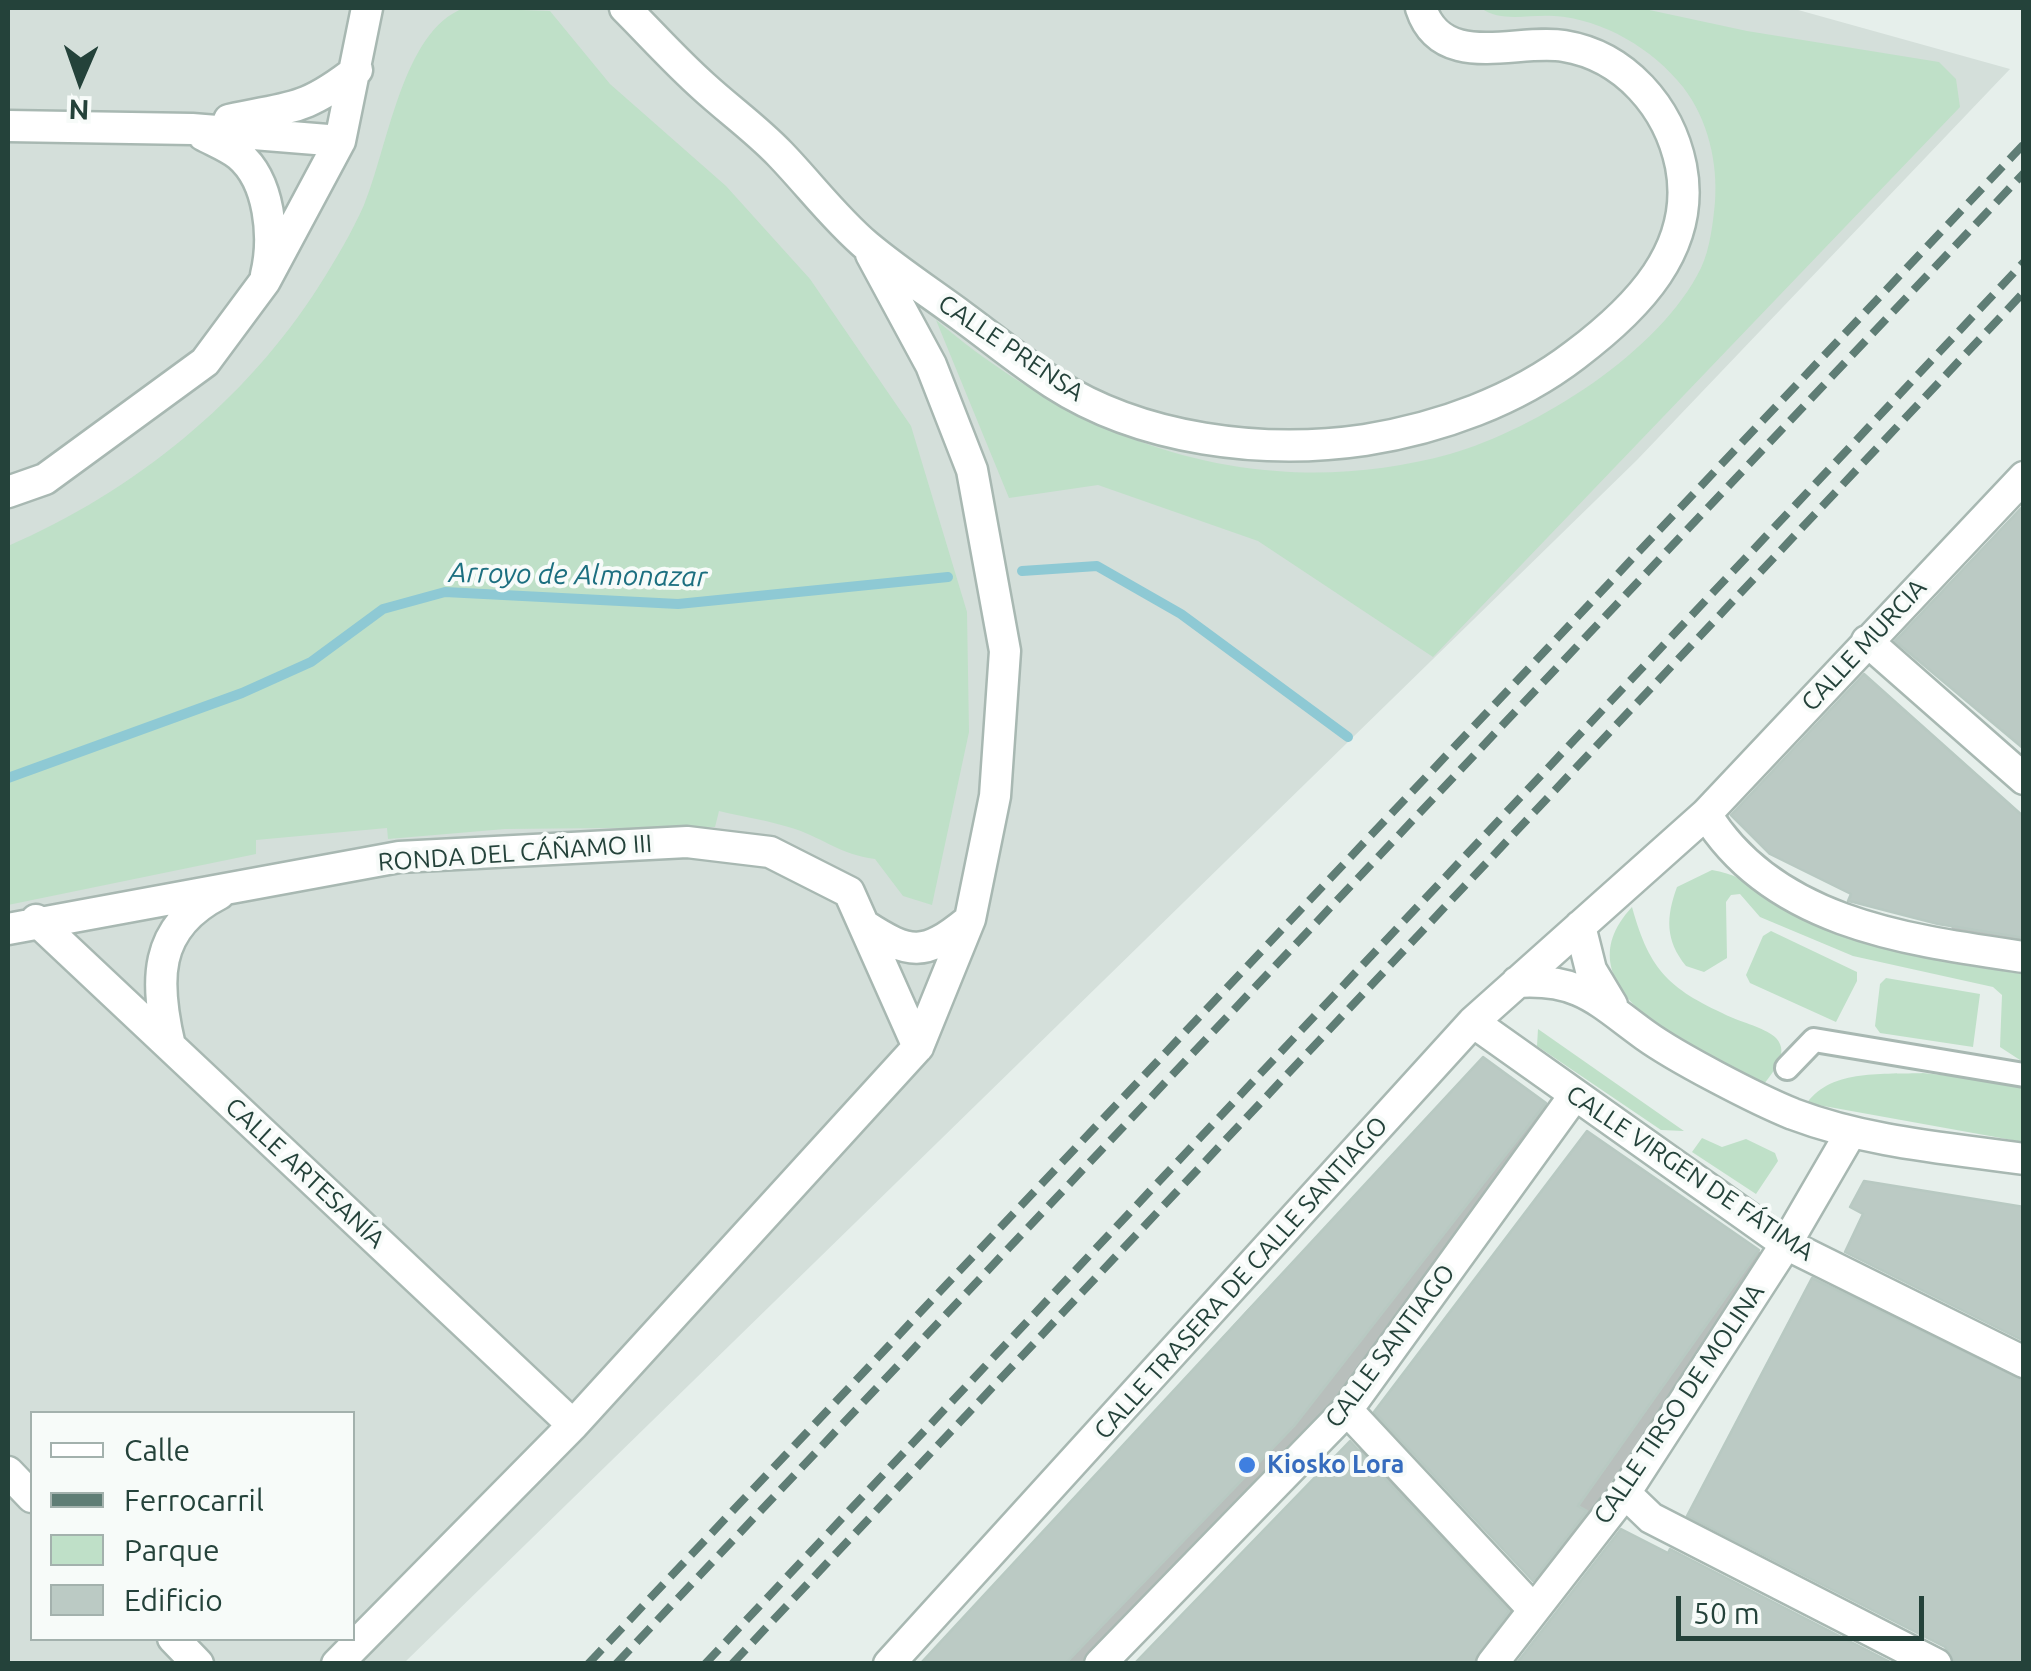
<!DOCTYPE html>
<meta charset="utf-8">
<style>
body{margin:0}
#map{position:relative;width:2031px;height:1671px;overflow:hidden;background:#e6efeb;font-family:Ubuntu,sans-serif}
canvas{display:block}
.frame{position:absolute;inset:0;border:10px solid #24423a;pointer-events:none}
.legend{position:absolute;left:30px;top:1411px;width:325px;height:230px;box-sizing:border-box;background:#f7fbf9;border:2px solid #a3b1ad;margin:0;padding:12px 18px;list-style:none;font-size:30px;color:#24423a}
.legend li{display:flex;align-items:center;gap:20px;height:50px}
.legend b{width:50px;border:2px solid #a3b1ad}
.north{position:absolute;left:30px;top:30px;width:100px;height:100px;-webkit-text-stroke:8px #f7fbf9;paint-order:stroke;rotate:182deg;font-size:28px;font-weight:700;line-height:40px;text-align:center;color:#24423a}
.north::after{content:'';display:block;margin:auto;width:35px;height:45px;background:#24423a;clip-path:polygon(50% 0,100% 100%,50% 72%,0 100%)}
.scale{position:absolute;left:1676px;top:1596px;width:248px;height:45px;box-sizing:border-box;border:5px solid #24423a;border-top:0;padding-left:12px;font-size:30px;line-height:35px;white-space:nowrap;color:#24423a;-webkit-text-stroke:8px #f7fbf9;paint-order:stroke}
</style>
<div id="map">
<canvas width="2031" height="1671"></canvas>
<div class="frame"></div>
<ul class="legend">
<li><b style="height:12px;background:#fff"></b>Calle</li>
<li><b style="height:12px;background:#5f7d75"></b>Ferrocarril</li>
<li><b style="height:28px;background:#bfe0c8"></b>Parque</li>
<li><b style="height:28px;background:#bbcac4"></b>Edificio</li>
</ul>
<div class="north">N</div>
<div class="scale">50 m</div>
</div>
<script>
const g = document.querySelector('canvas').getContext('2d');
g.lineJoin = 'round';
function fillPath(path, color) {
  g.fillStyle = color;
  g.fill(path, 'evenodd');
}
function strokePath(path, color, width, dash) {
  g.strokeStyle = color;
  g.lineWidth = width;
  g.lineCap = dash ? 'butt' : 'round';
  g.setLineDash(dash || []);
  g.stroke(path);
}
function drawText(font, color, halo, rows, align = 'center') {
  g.font = font + ' Ubuntu,sans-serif';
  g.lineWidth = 8;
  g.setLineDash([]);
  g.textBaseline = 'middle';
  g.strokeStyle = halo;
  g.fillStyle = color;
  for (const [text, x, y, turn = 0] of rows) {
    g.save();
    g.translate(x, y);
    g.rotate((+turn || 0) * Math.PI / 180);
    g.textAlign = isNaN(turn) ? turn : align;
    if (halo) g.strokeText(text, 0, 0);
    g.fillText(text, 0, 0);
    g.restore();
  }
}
const built = new Path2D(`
 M8,8H1791L2010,69L1637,460L404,1663L8,1664ZM32,1414H352V1638H32Z`);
const green = new Path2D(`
 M464,8L550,11L610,84L726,186L810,279L911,426L967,612L969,732L932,905L903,896L875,859C839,854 827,840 795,829C771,821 744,817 719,811L715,827L505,829L388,839L387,828L256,840V854L8,905V546C133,492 246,401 319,286C335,261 352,232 364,205C388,148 402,31 464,8Z
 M1481,8H1640L1747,31L1939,62L1956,79L1960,107L1433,657L1258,541L1098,485L1009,498L936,320C1033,402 1149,462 1277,471C1333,476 1396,469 1450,454C1537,429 1660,352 1701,268C1710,249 1713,223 1715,202C1718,163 1708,119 1683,87C1653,49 1603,19 1554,16C1530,14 1501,23 1481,8Z
 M1712,870C1753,876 1777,908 1813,924C1879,954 1952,963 2023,974V1062L2000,1047L2002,995L1993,987L1853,956L1760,917L1740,894L1731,895L1726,902L1727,958L1704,972L1686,966C1665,940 1666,917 1677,887Z
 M1632,907C1650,973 1671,990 1733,1018C1745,1023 1767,1029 1776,1038C1791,1054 1771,1074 1762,1087C1702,1053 1554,991 1632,907Z
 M1771,931L1857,972V981L1836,1022L1750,983L1746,975L1763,936Z
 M1886,978L1980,994L1973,1047L1880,1033L1875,1026L1880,984Z
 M1538,1029L1684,1131L1661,1130L1537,1046Z
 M1923,1073L2023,1084V1142L1807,1103C1832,1068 1885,1075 1923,1073Z
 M1702,1138L1722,1147L1746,1139L1775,1153L1778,1161L1756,1194L1692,1152Z`);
const shadow = new Path2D(`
 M1864,677L2024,816V941L1952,930L1951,925L1852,900Z
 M1484,1060L1557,1112L1307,1433L1085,1664H925L1246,1311Z
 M1599,1141L1769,1258L1588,1515L1597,1520L1546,1586L1534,1579Z
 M1351,1444L1364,1452L1521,1620L1490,1664H1137Z`);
const stream = new Path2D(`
 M1022,571L1097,566L1181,614L1348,737
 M8,778L242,693L311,662L383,609L445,592L678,604L948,577`);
const building = new Path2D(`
 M2024,505V749L1895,641Z
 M1864,674L2024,817V938L1938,924L1853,902L1848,901L1851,894L1770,854L1731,815Z
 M1483,1057L1546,1103L1294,1426L1065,1664H920Z
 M1587,1131L1759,1250L1578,1506L1587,1511L1533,1581L1374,1412Z
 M1864,1181L2024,1207V1341L1845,1252L1863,1214L1850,1207Z
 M1812,1278L2024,1380V1664H1955L1945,1647L1687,1516Z
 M1350,1441L1509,1611L1474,1664H1134Z
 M1621,1529L1668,1553L1670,1549L1894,1664H1516Z`);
const pedestrian = new Path2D(`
 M1787,1068L1814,1040L2024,1075`);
const minor = new Path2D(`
 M625,8C651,34 676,62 703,86C728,109 756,129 780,154C809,184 835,219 867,246C898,272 932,294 963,317C993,339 1022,363 1053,383C1141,440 1263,455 1365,440C1440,428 1515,401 1575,355C1636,309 1697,249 1681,166C1669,107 1625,56 1564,46C1517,38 1442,72 1421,8
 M229,120C291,106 303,112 357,70
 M8,126L192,129L340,141
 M203,135C214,141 229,147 239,155C270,181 275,237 266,275
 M871,254L931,365L972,470L1005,651L995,796L970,919L918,1047
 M8,492L45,479L205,362L265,281L340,141L367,8
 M1867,641L2024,779
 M1706,814C1773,923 1907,940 2024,957
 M36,920L573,1425
 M864,925C910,955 924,957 968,921
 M1580,926L1591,970L1612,1005
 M8,929L399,857L687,842L770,852L849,892L918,1047L573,1425L337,1664
 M1517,982C1580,978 1598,1001 1645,1035C1677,1058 1756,1099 1793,1114C1867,1142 1945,1148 2024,1159
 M1473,1022L1786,1244L2024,1362
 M170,1046C155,983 152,928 219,894
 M1347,1410L1532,1608
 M8,1472L32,1497
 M1625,1493L1651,1518L1936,1664
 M173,1638L198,1664
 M889,1664L1473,1022L1706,814L2024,477
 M1100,1664L1347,1410L1574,1096
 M1492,1664L1625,1493L1786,1244L1850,1134`);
const rail = new Path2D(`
 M588,1664L2024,144
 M616,1664L2024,173
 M705,1664L2024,262
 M732,1664L2024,292`);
const markers = [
 [1247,1465,10,"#3f7fe0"]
];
const streetNames = [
 ["CALLE PRENSA",1011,348,34],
 ["CALLE MURCIA",1864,645,-47],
 ["RONDA DEL CÁÑAMO III",515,853,-4],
 ["CALLE ARTESANÍA",305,1173,43],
 ["CALLE VIRGEN DE FÁTIMA",1690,1173,34],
 ["CALLE TRASERA DE CALLE SANTIAGO",1241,1278,-48],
 ["CALLE SANTIAGO",1390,1346,-53],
 ["CALLE TIRSO DE MOLINA",1679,1404,-56]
];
const shopNames = [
 ["Kiosko Lora",1267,1465]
];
const waterNames = [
 ["Arroyo de Almonazar",578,575,1]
];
fillPath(built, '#d4dfda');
fillPath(green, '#bfe0c8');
fillPath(shadow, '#0003');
strokePath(stream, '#8ec9d4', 10);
fillPath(building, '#bbcac4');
strokePath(building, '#b8c9c2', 2.5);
strokePath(pedestrian, '#a8b8b2', 28);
strokePath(minor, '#a8b8b2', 35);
strokePath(pedestrian, '#fff', 22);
strokePath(minor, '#fff', 30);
strokePath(rail, '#5f7d75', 8, [20, 10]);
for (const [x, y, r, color] of markers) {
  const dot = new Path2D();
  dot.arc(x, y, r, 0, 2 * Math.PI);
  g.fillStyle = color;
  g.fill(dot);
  strokePath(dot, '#f7fbf9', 4);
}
drawText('25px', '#24423a', '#f7fbf9', streetNames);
drawText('bold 25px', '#366cbe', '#f7fbf9', shopNames, 'left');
drawText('italic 28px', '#1c6f80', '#f7fbf9', waterNames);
</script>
